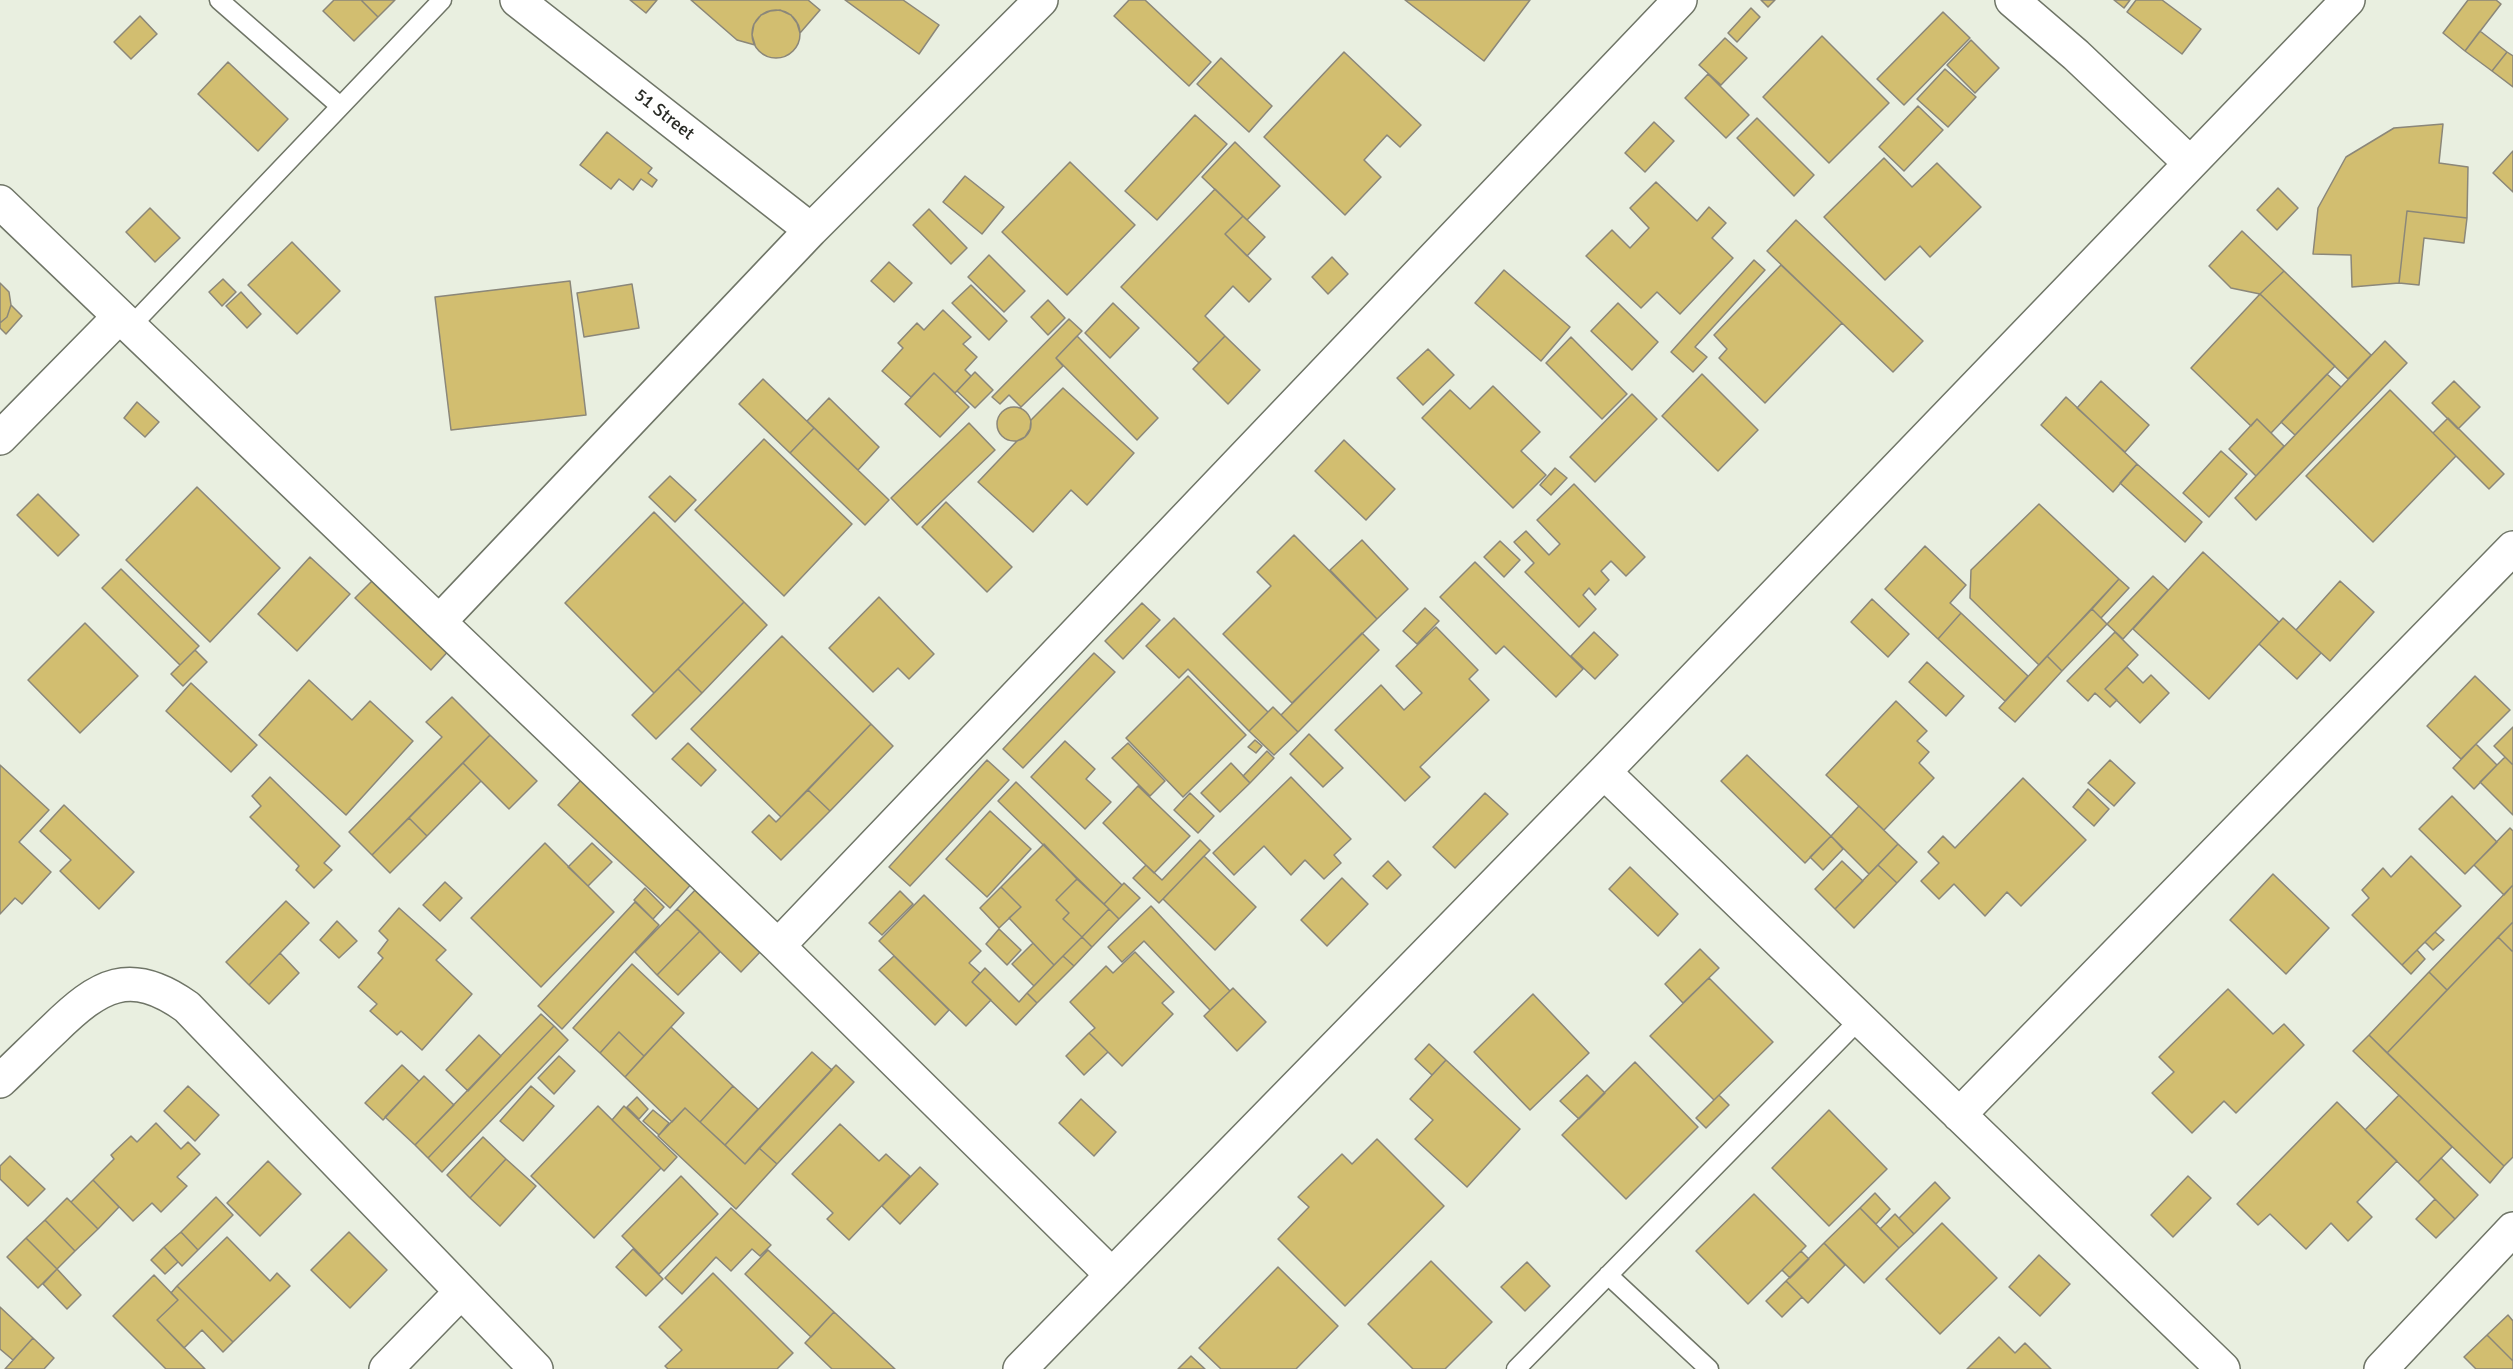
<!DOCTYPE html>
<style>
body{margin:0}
canvas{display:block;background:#e9efe0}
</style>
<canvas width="2513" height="1369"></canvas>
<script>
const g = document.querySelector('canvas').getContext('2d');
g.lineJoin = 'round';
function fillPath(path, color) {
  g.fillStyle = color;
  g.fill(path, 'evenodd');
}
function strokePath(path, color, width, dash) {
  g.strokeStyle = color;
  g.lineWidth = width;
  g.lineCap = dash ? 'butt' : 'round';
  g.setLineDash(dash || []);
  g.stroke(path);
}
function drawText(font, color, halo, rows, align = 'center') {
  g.font = font + ' Signika,sans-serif';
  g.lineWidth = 4.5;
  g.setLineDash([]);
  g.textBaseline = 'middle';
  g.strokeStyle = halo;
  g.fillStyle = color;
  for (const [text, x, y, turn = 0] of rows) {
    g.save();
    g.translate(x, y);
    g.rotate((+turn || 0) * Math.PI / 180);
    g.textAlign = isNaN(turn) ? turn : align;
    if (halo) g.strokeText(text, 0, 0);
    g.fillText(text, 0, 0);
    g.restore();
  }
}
const building = new Path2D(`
 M334,0H361L378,17L354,41L323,11Z
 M361,0H395L378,17Z
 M630,0H657L646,13Z
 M691,0H808L820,10L800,33L797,23L791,15L780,10L770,11L761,15L754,24L752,35L755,45L737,40Z
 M845,0H903L939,25L919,54Z
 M1129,0H1145L1211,62L1189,86L1114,16Z
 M1405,0H1530L1484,61Z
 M1761,0H1775L1768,7Z
 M2114,0H2130L2124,8Z
 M2136,0H2162L2201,29L2182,54L2127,12Z
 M2468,0H2496L2501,4L2465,51L2443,33Z
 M1751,8L1760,17L1737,42L1728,33Z
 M752 34a24 24 0 1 1 48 0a24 24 0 1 1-48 0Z
 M1943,12L1970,38L1904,105L1877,79Z
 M140,16L157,34L131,59L114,42Z
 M2480,31L2507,52L2492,71L2465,51Z
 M1822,36L1889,103L1829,163L1763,97Z
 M1725,38L1747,58L1721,85L1699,65Z
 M1971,40L1999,68L1975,93L1947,65Z
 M1344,52L1421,125L1400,147L1387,135L1364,160L1381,177L1345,215L1264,137Z
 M2507,52L2513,56V87L2492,71Z
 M1221,58L1272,106L1249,132L1197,84Z
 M228,62L288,119L258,151L198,94Z
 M1945,69L1976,97L1948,127L1917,99Z
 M1708,74L1749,115L1726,138L1685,98Z
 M1918,106L1943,130L1904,171L1879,147Z
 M1195,115L1227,144L1157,220L1125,191Z
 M1757,118L1814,175L1794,196L1737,138Z
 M1654,122L1674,141L1645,172L1625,153Z
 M2443,124L2439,163L2468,167L2467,218L2407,211L2399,283L2352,287L2351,255L2313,254L2318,208L2346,157L2394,128Z
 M607,132L652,168L648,173L657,180L652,187L641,179L633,190L619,179L611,189L580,165Z
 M1235,142L1280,186L1247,220L1202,177Z
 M2513,151V192L2493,173Z
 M1884,158L1912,187L1937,163L1981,207L1930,257L1920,246L1885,280L1824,217Z
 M1070,162L1135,225L1067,295L1002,232Z
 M965,176L1004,207L982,234L943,202Z
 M1656,182L1697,221L1709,207L1726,223L1712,238L1733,258L1680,314L1657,292L1641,308L1586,256L1612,230L1630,248L1649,228L1630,208Z
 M2278,188L2298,208L2277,230L2257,210Z
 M1215,189L1243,216L1225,234L1271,279L1249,302L1233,286L1205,316L1225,336L1199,363L1121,287Z
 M150,208L180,238L155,262L126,232Z
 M929,209L967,248L951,264L913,225Z
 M2407,211L2467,218L2464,243L2424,238L2419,285L2399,283Z
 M1243,216L1265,237L1247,256L1225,234Z
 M1796,220L1923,341L1893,372L1767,251Z
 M2242,231L2284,271L2260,294L2231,288L2209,266Z
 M292,242L340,291L297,334L248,285Z
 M989,255L1025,291L1004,312L968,277Z
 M1332,257L1348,274L1328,294L1312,277Z
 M1754,260L1765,270L1695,347L1707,357L1693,372L1671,352Z
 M889,262L912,283L894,302L871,281Z
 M1781,265L1842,323L1765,403L1719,358L1727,349L1714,335Z
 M1504,270L1570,327L1541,361L1475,303Z
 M2284,271L2371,355L2348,379L2260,294Z
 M223,279L236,292L222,306L209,292Z
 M570,281L586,415L451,430L435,297Z
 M0,283L9,292L11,305L7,317L0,323Z
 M632,284L639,328L584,337L577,293Z
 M971,285L1007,321L989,340L952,303Z
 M241,292L261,314L247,328L226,306Z
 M2260,294L2335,366L2271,433L2257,419L2251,426L2191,368Z
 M1048,300L1065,318L1048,335L1031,317Z
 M1113,303L1139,328L1110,358L1085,333Z
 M1618,303L1658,342L1632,370L1591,331Z
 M11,305L22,316L6,334L0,328V323L7,317Z
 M943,310L971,337L963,344L977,357L965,370L971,376L955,393L934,373L911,397L882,371L903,348L898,343L917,323L924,330Z
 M1069,319L1082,331L1056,358L1063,366L1021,407L1009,395L1000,404L992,397Z
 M1077,336L1158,418L1137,440L1056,358Z
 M1225,336L1260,370L1228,404L1193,369Z
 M1571,337L1627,394L1602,419L1546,363Z
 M2385,341L2407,363L2256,520L2235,498Z
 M1428,349L1454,375L1423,405L1397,378Z
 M975,372L993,390L975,408L957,391Z
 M934,373L969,407L940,437L905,404Z
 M1702,374L1758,430L1718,471L1662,416Z
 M2327,374L2341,387L2295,435L2281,422Z
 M763,379L814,428L790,453L739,404Z
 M2101,381L2149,425L2125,452L2077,408Z
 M2454,381L2480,407L2458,429L2432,403Z
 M1493,386L1540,432L1521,451L1546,475L1513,508L1422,418L1450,390L1470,409Z
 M1063,388L1134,453L1087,505L1071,490L1033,532L978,482L1017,441L1025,437L1030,429L1031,420Z
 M2390,390L2456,456L2373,542L2306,476Z
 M1632,394L1657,419L1595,482L1570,457Z
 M2066,397L2137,464L2113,492L2041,425Z
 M829,398L879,447L858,470L807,421Z
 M137,402L159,422L145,437L124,418Z
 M997 424a17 17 0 1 1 34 0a17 17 0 1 1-34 0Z
 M2448,418L2504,474L2489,489L2433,433Z
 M2257,419L2284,446L2256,476L2229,449Z
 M969,423L995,450L917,525L891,498Z
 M814,428L889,500L865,525L790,453Z
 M764,439L852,524L784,596L695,510Z
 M1344,440L1395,489L1366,520L1315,471Z
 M2221,451L2247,474L2209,517L2183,493Z
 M2137,464L2202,522L2185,542L2120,483Z
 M1555,468L1567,478L1551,495L1540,485Z
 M670,476L696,500L675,522L649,497Z
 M1574,484L1645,557L1626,576L1611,561L1601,571L1609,580L1595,595L1589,588L1583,595L1596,609L1579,627L1525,572L1534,563L1514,542L1526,531L1549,555L1560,544L1537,520Z
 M197,487L280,568L210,642L126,560Z
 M38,494L79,535L58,556L17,515Z
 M946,502L1012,567L987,592L922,527Z
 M2039,504L2119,579L2039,665L1970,598L1971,570Z
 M654,512L744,602L654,693L565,603Z
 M1294,535L1377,619L1292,703L1223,634L1271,586L1257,572Z
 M1362,540L1408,589L1377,619L1330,570Z
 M1500,541L1520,560L1504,577L1484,557Z
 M1925,546L1966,585L1950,603L1961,613L1938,639L1885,589Z
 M2203,552L2279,622L2209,699L2133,629Z
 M310,557L350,594L297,651L258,614Z
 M1475,562L1583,669L1556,697L1504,646L1496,654L1440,597Z
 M121,569L199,646L180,665L102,588Z
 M378,575L453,646L431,670L355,598Z
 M2153,576L2168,590L2123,639L2107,624Z
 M2119,579L2129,588L2101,618L2092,609Z
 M2340,581L2374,612L2330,661L2296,630Z
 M879,597L934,654L909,679L898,668L873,692L829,648Z
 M1872,599L1909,634L1888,657L1851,622Z
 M744,602L767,625L702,693L678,669Z
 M1142,603L1160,620L1123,659L1105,641Z
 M1425,608L1439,621L1417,644L1403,631Z
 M2092,609L2107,624L2062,671L2047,656Z
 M1961,613L2028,676L2005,701L1938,639Z
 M1174,618L1268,712L1249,731L1188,669L1179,678L1146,646Z
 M2283,618L2321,653L2297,679L2259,644Z
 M85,623L138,676L80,733L28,680Z
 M1436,627L1478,670L1469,679L1489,700L1420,767L1430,777L1405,801L1335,730L1381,685L1404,710L1422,693L1396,666Z
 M1594,632L1618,655L1595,679L1571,656Z
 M2115,632L2138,655L2105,689L2117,700L2110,707L2095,693L2088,701L2067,681Z
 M1362,633L1379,650L1298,732L1281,715Z
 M782,636L871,724L781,817L691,729Z
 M195,650L207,662L183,686L171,674Z
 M1094,653L1115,672L1023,768L1003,749Z
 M2047,656L2062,671L2015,722L1999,708Z
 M1927,662L1964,696L1946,716L1909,682Z
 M2127,667L2143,683L2151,675L2169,693L2140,723L2105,689Z
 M678,669L702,693L656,739L632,715Z
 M1188,676L1246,735L1183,797L1126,738Z
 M2475,676L2510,710L2461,759L2427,726Z
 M309,680L352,720L370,701L413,741L346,815L259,735Z
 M191,683L257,745L231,772L166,711Z
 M452,697L490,735L372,855L349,832L442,737L426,722Z
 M1896,701L1927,731L1917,741L1929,752L1919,763L1934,778L1884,830L1826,775Z
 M1273,707L1298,732L1274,755L1249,731Z
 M871,724L893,746L830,811L808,790Z
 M2513,727V765L2494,746Z
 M1309,734L1343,768L1323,787L1290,754Z
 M490,735L537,781L509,809L463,763Z
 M1255,740L1262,746L1256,753L1248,747Z
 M1065,741L1095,769L1086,779L1111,802L1085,829L1031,777Z
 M688,743L716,770L701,786L672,759Z
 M1128,743L1165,781L1150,796L1112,758Z
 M2476,744L2497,765L2474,789L2453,768Z
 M1267,751L1274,758L1250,783L1243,776Z
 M1747,755L1831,836L1805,863L1721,781Z
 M2505,757L2513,765V815L2480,782Z
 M987,760L1009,780L910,886L889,867Z
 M2110,760L2135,783L2114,806L2088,783Z
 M463,763L481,781L427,836L409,818Z
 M1231,763L1250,783L1220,812L1201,793Z
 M0,765L49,810L19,842L51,872L22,904L15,898L0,914Z
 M270,777L340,846L324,863L332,870L314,888L296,870L299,866L250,817L261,806L252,796Z
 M1291,777L1351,839L1334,855L1341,863L1324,879L1305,860L1291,875L1264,846L1234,875L1213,853Z
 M2023,778L2086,840L2021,906L2007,892L1985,916L1954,884L1939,899L1921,881L1939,863L1928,852L1943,836L1955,848Z
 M582,779L693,882L670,908L558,805Z
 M1016,782L1122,885L1104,904L998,801Z
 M1138,786L1190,836L1154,873L1103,823Z
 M2088,789L2109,809L2094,826L2073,807Z
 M808,790L830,811L781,860L752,832L769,815L776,822Z
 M1190,793L1214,816L1198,833L1174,810Z
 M1485,793L1508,814L1455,868L1433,847Z
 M2452,796L2497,842L2465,874L2419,829Z
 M64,805L134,872L99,909L60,871L71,860L40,831Z
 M1859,806L1898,844L1869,874L1831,836Z
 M990,811L1031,849L987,897L946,859Z
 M409,818L427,836L390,873L372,855Z
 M2510,828L2513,831V885L2504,895L2474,865Z
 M1831,836L1843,849L1823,870L1810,857Z
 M1200,840L1210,850L1159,903L1133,878L1146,865L1162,880Z
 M545,843L614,912L541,987L471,918Z
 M592,843L612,862L588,886L568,867Z
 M1044,844L1077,879L1056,900L1069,913L1063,919L1082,937L1054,965L1009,918L1021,907L1001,887Z
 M1898,844L1917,862L1897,883L1878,865Z
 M1204,856L1256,907L1215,950L1163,899Z
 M2411,856L2461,906L2402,965L2352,915L2369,898L2362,890L2383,868L2391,877Z
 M1388,861L1401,875L1387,889L1373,876Z
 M1842,861L1863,881L1835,909L1815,889Z
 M1878,865L1897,883L1854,928L1835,909Z
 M1630,867L1678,914L1658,936L1609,889Z
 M2273,874L2329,928L2286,974L2230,920Z
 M1342,878L1368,904L1327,946L1301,920Z
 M1077,879L1109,909L1082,937L1063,919L1069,913L1056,900Z
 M445,882L462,898L440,921L423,905Z
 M1124,883L1140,898L1119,919L1104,904Z
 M2513,885V922L2447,990L2429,972Z
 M698,887L762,950L741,972L677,909Z
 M1001,887L1021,907L999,928L980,908Z
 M645,888L664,907L653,919L634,900Z
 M900,891L913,904L882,935L869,923Z
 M924,895L981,951L969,963L980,973L972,982L991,1000L966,1026L879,941Z
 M286,901L309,923L249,985L226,962Z
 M635,902L659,925L562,1029L538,1006Z
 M1151,906L1230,991L1210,1010L1144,941L1122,962L1108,947Z
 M399,908L446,950L436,960L472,994L422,1050L401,1031L397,1035L370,1011L377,1004L358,987L383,958L378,953L388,940L379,931Z
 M677,909L700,931L657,975L635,952Z
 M1109,909L1119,919L1092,947L1082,937Z
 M337,921L357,941L339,958L320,940Z
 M2513,922V952L2498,937Z
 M999,929L1021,950L1007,965L986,944Z
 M700,931L720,952L678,995L657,975Z
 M2435,932L2444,940L2433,950L2425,942Z
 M1082,937L1092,947L1074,966L1063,956Z
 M2498,937L2513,952V1157L2504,1166L2387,1053Z
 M1033,943L1054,965L1034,986L1012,964Z
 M1700,949L1719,968L1683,1003L1665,984Z
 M2417,950L2425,959L2411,974L2402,965Z
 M1135,952L1174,992L1162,1003L1173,1014L1122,1066L1089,1033L1095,1028L1070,1002L1106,966L1113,973Z
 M280,953L299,973L269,1004L249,985Z
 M894,956L949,1010L935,1025L879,970Z
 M1063,956L1074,966L1037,1003L1027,993Z
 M632,964L684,1013L644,1056L619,1032L600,1053L573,1028Z
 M985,968L1019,1002L1027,993L1037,1003L1016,1025L972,982Z
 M2429,972L2447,990L2387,1053L2369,1035Z
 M1709,978L1773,1042L1714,1100L1650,1036Z
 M1233,988L1266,1022L1237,1051L1204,1016Z
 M2228,989L2273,1034L2284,1024L2304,1045L2236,1113L2224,1101L2192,1133L2152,1093L2174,1072L2159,1057Z
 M1533,994L1589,1053L1530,1110L1474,1052Z
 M541,1014L554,1026L428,1158L415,1145Z
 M554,1026L568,1040L442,1172L428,1158Z
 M671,1027L733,1086L700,1122L685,1108L672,1122L625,1077Z
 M619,1032L644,1056L625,1077L600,1053Z
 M1089,1033L1108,1052L1084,1075L1066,1056Z
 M479,1035L501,1056L468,1091L446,1070Z
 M2369,1035L2504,1166L2490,1183L2353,1051Z
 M1429,1044L1446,1060L1432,1075L1415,1059Z
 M812,1052L832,1070L745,1164L725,1145Z
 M559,1056L575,1071L554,1094L538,1078Z
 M1446,1060L1520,1129L1467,1187L1415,1139L1433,1120L1410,1099Z
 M1635,1062L1698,1127L1626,1199L1562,1135Z
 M402,1065L419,1081L383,1120L365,1103Z
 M836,1065L854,1082L777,1164L759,1148Z
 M1587,1075L1605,1093L1579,1119L1560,1101Z
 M424,1076L454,1105L415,1145L385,1117Z
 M188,1086L219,1115L195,1141L164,1111Z
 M531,1086L554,1106L523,1141L500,1121Z
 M733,1086L758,1109L725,1145L700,1122Z
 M1719,1095L1729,1105L1706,1128L1696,1118Z
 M2399,1095L2452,1147L2418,1182L2365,1130Z
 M637,1097L648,1109L639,1119L627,1107Z
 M1081,1099L1116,1132L1094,1156L1059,1123Z
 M2337,1102L2397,1161L2357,1202L2372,1217L2348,1241L2331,1223L2306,1249L2270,1214L2258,1225L2237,1204Z
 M598,1106L661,1168L594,1238L531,1176Z
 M624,1106L677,1157L664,1171L612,1120Z
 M685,1108L745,1164L759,1148L777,1164L736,1209L658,1136Z
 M653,1110L669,1123L659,1135L643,1121Z
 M1829,1110L1887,1169L1829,1226L1772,1168Z
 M156,1123L181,1149L188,1142L200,1154L177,1177L187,1186L161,1212L152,1203L133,1221L93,1180L114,1159L111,1155L131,1136L137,1142Z
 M840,1124L879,1161L886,1154L910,1176L849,1240L827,1219L833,1213L792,1174Z
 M483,1137L506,1159L470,1198L447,1175Z
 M1377,1139L1444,1206L1345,1306L1278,1239L1309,1207L1298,1197L1342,1154L1352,1164Z
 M10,1156L45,1189L28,1206L0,1179V1166Z
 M2441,1158L2478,1195L2455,1219L2418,1182Z
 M506,1159L536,1186L500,1226L470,1198Z
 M268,1161L301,1194L260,1236L227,1203Z
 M920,1167L938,1184L900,1224L882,1206Z
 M681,1176L718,1214L659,1274L622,1236Z
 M2188,1176L2211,1198L2173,1237L2151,1215Z
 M93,1180L119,1207L98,1229L71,1202Z
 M1935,1182L1950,1198L1914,1234L1899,1218Z
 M1875,1193L1890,1209L1876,1224L1860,1208Z
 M1754,1194L1806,1246L1748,1304L1696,1251Z
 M216,1197L233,1215L198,1250L181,1232Z
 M67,1198L98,1229L75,1251L45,1220Z
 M2435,1199L2455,1219L2436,1238L2416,1219Z
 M731,1208L771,1245L760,1256L752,1249L731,1271L716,1257L682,1294L665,1278Z
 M1860,1208L1899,1248L1864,1283L1824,1243Z
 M1895,1214L1914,1234L1899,1248L1880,1229Z
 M45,1220L75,1251L57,1269L26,1238Z
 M1942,1223L1997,1278L1940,1334L1886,1279Z
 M181,1232L198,1250L182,1266L164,1247Z
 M349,1232L387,1270L350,1308L311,1270Z
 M227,1237L270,1281L277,1273L290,1286L233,1342L177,1286Z
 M26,1238L57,1269L38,1288L7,1257Z
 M1824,1243L1845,1265L1808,1303L1786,1281Z
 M164,1247L178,1262L165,1274L151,1260Z
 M633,1249L663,1279L646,1296L616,1267Z
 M768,1250L834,1312L811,1337L745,1274Z
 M1801,1251L1809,1259L1790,1278L1782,1270Z
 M2039,1255L2070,1284L2040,1316L2009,1287Z
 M1431,1261L1492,1322L1445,1369H1413L1368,1324Z
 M1527,1262L1550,1286L1525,1311L1501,1287Z
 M1278,1267L1338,1326L1296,1369H1221L1199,1348Z
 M57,1269L81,1295L67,1309L43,1284Z
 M713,1273L793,1353L777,1369H668L665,1366L682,1350L659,1327Z
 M154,1275L178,1300L157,1320L205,1369H166L113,1316Z
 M1786,1281L1802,1297L1782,1317L1766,1301Z
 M177,1286L233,1342L223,1352L202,1330L184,1348L157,1320L178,1300L171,1293Z
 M0,1307L33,1338L13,1360L0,1349Z
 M834,1312L895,1369H832L805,1343Z
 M2508,1315L2513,1321V1361L2487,1335Z
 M2487,1335L2513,1361V1369H2476L2464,1357Z
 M1999,1337L2015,1353L2025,1343L2051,1369H1967Z
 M33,1338L54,1358L44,1369H5Z
 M1191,1356L1205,1369H1178Z`);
const service = new Path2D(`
 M219,0L340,106
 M130,327L442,0
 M1608,1275L1709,1369
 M1516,1369L1860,1019`);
const minor = new Path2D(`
 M517,0L811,230
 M2012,0L2076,55L2190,163
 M0,202L778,946L1112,1275
 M0,438L119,317
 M439,622L811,230L1041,0
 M1604,772L2223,1369
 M778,946L1680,0
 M0,1081C18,1064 36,1046 54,1029C99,985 130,966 187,1007L536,1369
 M1959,1115L2513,548
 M386,1369L460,1293
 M1020,1369L1604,772L2348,0
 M2381,1369L2513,1229`);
const streetNames = [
 ["51 Street",664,115,38]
];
fillPath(building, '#d2be70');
strokePath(building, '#8b8779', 1.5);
strokePath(service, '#6f7567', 21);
strokePath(minor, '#6f7567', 36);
strokePath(service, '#fff', 18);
strokePath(minor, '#fff', 33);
drawText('18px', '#292b25', '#fff', streetNames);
</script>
